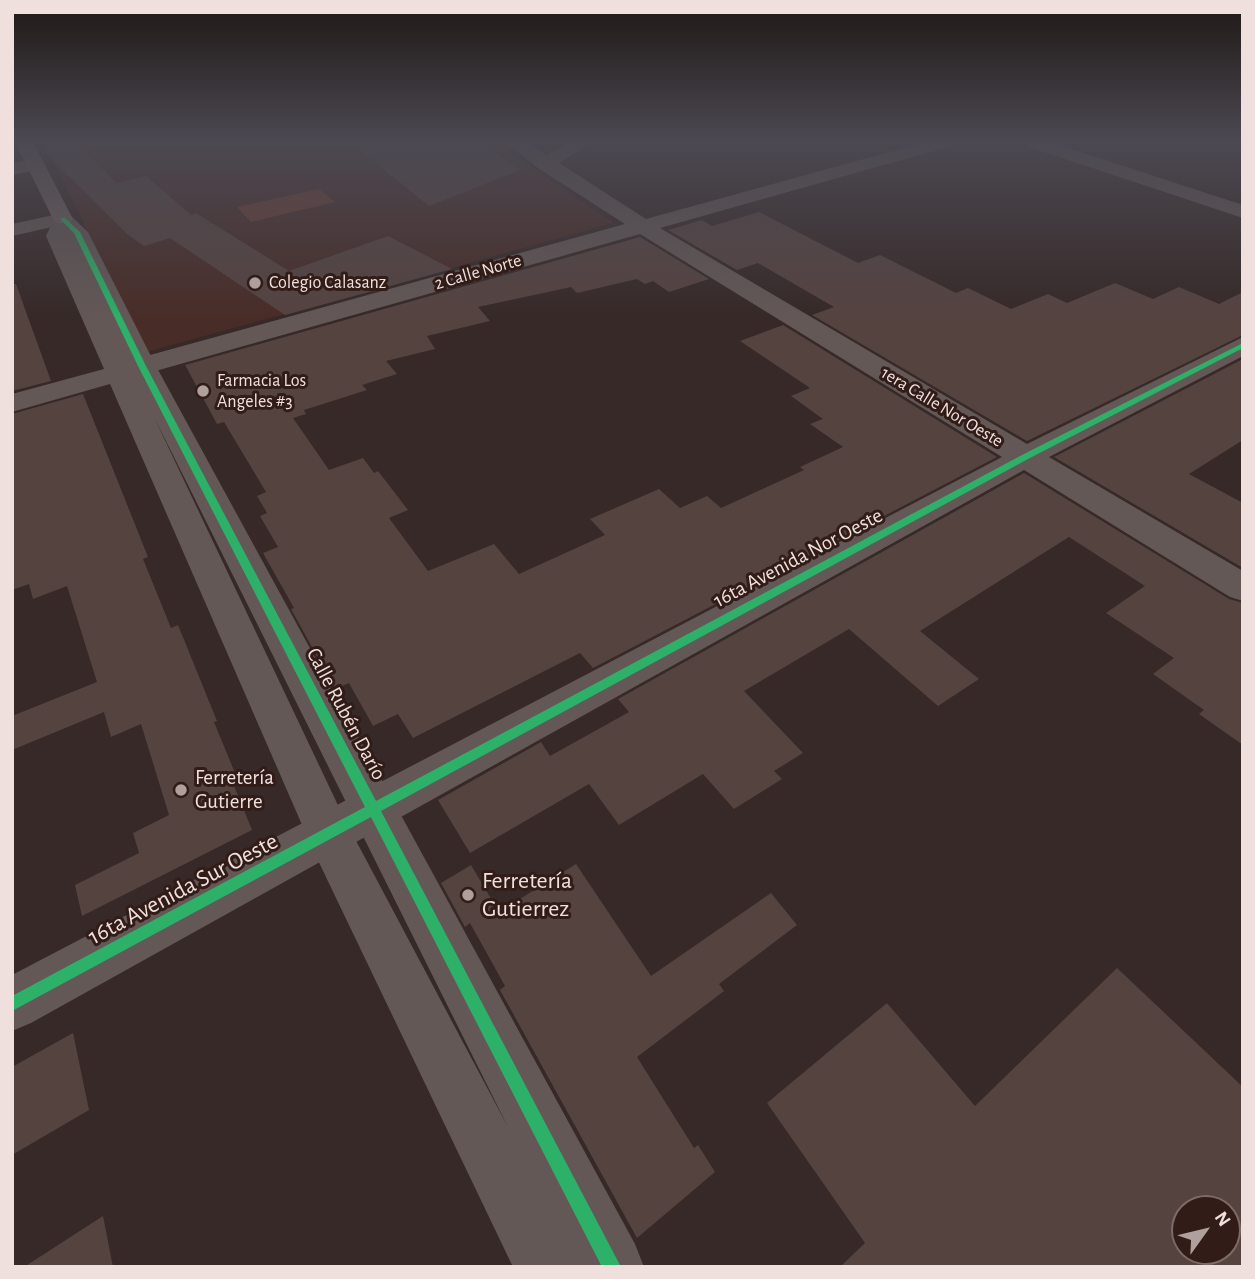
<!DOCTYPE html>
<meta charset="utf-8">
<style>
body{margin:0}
#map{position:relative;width:1255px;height:1279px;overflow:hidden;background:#362927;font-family:"Alegreya Sans",sans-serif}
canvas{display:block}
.frame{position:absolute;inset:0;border:14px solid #f0e0dd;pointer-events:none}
.north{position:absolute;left:1171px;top:1195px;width:70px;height:70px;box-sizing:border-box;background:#321c17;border:2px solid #7e6a66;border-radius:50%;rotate:56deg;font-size:19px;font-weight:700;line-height:28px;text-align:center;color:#f0e0dd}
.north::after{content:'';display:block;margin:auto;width:24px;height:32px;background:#afa09d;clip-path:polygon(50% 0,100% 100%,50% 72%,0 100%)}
</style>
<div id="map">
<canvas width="1255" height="1279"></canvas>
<div class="frame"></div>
<div class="north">N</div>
</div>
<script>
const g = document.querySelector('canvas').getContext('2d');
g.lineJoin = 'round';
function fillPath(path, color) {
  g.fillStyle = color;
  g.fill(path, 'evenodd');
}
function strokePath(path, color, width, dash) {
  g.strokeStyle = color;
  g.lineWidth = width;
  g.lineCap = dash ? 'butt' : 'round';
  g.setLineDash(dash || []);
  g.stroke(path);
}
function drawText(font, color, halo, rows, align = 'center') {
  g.font = font + ' "Alegreya Sans",sans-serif';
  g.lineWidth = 6;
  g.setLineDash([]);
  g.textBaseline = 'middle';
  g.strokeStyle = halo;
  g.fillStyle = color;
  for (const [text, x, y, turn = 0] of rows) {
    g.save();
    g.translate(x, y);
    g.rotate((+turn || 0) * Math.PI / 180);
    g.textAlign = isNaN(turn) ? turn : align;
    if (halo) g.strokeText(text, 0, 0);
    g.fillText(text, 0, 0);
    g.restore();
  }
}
const built = new Path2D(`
 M44,142H495L614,223L147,352Z`);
const green = new Path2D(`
 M319,189L335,202L251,222L237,207Z`);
const building = new Path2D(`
 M54,142H73L117,183L146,176L191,215L196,213L289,271L388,236L452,269L285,315L170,238L144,246L127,234L45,152Z
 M350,142H481L520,170L429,206Z
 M759,212L858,263L880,255L956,293L968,288L1011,309L1048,294L1067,303L1115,283L1153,299L1179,287L1219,304L1243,292V335L1027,441L812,315L834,307L758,263L737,270L668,230L702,220L712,226Z
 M640,237L709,279L669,292L653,281L645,284L637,279L577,293L571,287L478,307L490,321L427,336L435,349L386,361L397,374L362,385L367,390L304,410L306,414L293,418L329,470L363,458L374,473L378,471L408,510L389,518L428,571L494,544L519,574L605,535L590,519L659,489L680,508L707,496L721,508L804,470L800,467L843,447L810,424L823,419L791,396L810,388L740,341L783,325L997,457L593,668L580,653L413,738L398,714L373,726L349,683L335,689L291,609L294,608L263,553L278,547L260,516L267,513L257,496L266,492L224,422L217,424L185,365Z
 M12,284H16L51,381L12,391Z
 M1243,359V440L1189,474L1243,503V568L1054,457Z
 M83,394L148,557L143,559L171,628L178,625L217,721L214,722L235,773L230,776L252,830L82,916L75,885L139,853L133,833L169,815L141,724L111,737L104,712L12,750V716L97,682L67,586L33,599L29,584L12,590V414Z
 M1024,473L1229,599L1243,603V745L1199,714L1204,710L1153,674L1174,658L1106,613L1145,586L1069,537L920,631L979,679L938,706L849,629L744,691L803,753L774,771L782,779L734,809L703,774L619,825L589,784L470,853L438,800L541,742L550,756L629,712L618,699Z
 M576,864L651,976L771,893L797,925L719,984L724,991L637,1057L694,1148L698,1145L715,1172L637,1238L500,990L505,986L470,923L465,927L441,883L471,865L499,912Z
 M1117,968L1243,1087V1267H840L865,1243L767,1103L887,1003L975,1106ZM1185,1209H1227V1251H1185Z
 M73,1033L89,1110L12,1155V1067Z
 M103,1216L113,1267H24Z`);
const minor = new Path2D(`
 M505,142H526L547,155L569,142H591L559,163L646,219L925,142H954L951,146L660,228L1027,444L1243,337V356L1049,457L1243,571V601L1230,597L1024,470L31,1023L12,1031V975L1002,457L640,234L152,372L142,374L132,372L128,366L132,360L625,224L538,168Z
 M1023,142H1050L1243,205V218L1026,146Z
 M37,159L46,165L44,169L12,175V163Z
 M63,213L70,215L73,219L70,223L12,236V224Z`);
const tertiary = new Path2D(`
 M63,213L70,215L88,232L156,366L635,1244L644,1267H513L313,850L110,384L12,412V394L104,369L46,236L56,215ZM154,417L508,1127L345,820Z`);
const secondary = new Path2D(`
 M15,142H33L73,219L70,223H56L53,219Z`);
const cycleway = new Path2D(`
 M61,218H65L80,232L146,366L376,801L1022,455L1243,343V348L1028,459L381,811L621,1267H602L371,817L12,1011V996L365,807L138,366L74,233L61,220Z`);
const markers = [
 [255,283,7,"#afa09d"],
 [203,391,7,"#afa09d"],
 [181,790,7,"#afa09d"],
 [468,895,7,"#afa09d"]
];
const farStreetnames = [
 ["2 Calle Norte",478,272,-16],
 ["1era Calle Nor Oeste",942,407,31]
];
const farPoinames = [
 ["Colegio Calasanz",269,283],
 ["Farmacia Los",217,381],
 ["Angeles #3",217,402]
];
const streetNames = [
 ["16ta Avenida Nor Oeste",798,558,-28],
 ["Calle Rubén Darío",346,714,62]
];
const poiNames = [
 ["Ferretería",195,778],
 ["Gutierre",195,802]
];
const nearPoinames = [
 ["Ferretería",482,881],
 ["Gutierrez",482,909]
];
const nearStreetnames = [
 ["16ta Avenida Sur Oeste",183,889,-28]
];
fillPath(built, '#482c27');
fillPath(green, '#6d3b31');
fillPath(building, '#554340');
fillPath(minor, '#635856');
fillPath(tertiary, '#635856');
fillPath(secondary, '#6f625f');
fillPath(cycleway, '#2db169');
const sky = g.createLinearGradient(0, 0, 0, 321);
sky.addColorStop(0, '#1e1715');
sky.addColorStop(0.44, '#4c4952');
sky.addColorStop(1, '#4c495200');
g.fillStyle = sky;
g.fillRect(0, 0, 1255, 321);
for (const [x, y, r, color] of markers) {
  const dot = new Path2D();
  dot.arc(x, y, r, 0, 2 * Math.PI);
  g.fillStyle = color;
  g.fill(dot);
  strokePath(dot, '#321c17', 2.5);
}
drawText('18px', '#f0e0dd', '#321c17', farStreetnames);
drawText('18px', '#f0e0dd', '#321c17', farPoinames, 'left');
drawText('21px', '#f0e0dd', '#321c17', streetNames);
drawText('21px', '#f0e0dd', '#321c17', poiNames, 'left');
drawText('24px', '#f0e0dd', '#321c17', nearPoinames, 'left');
drawText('24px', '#f0e0dd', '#321c17', nearStreetnames);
</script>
